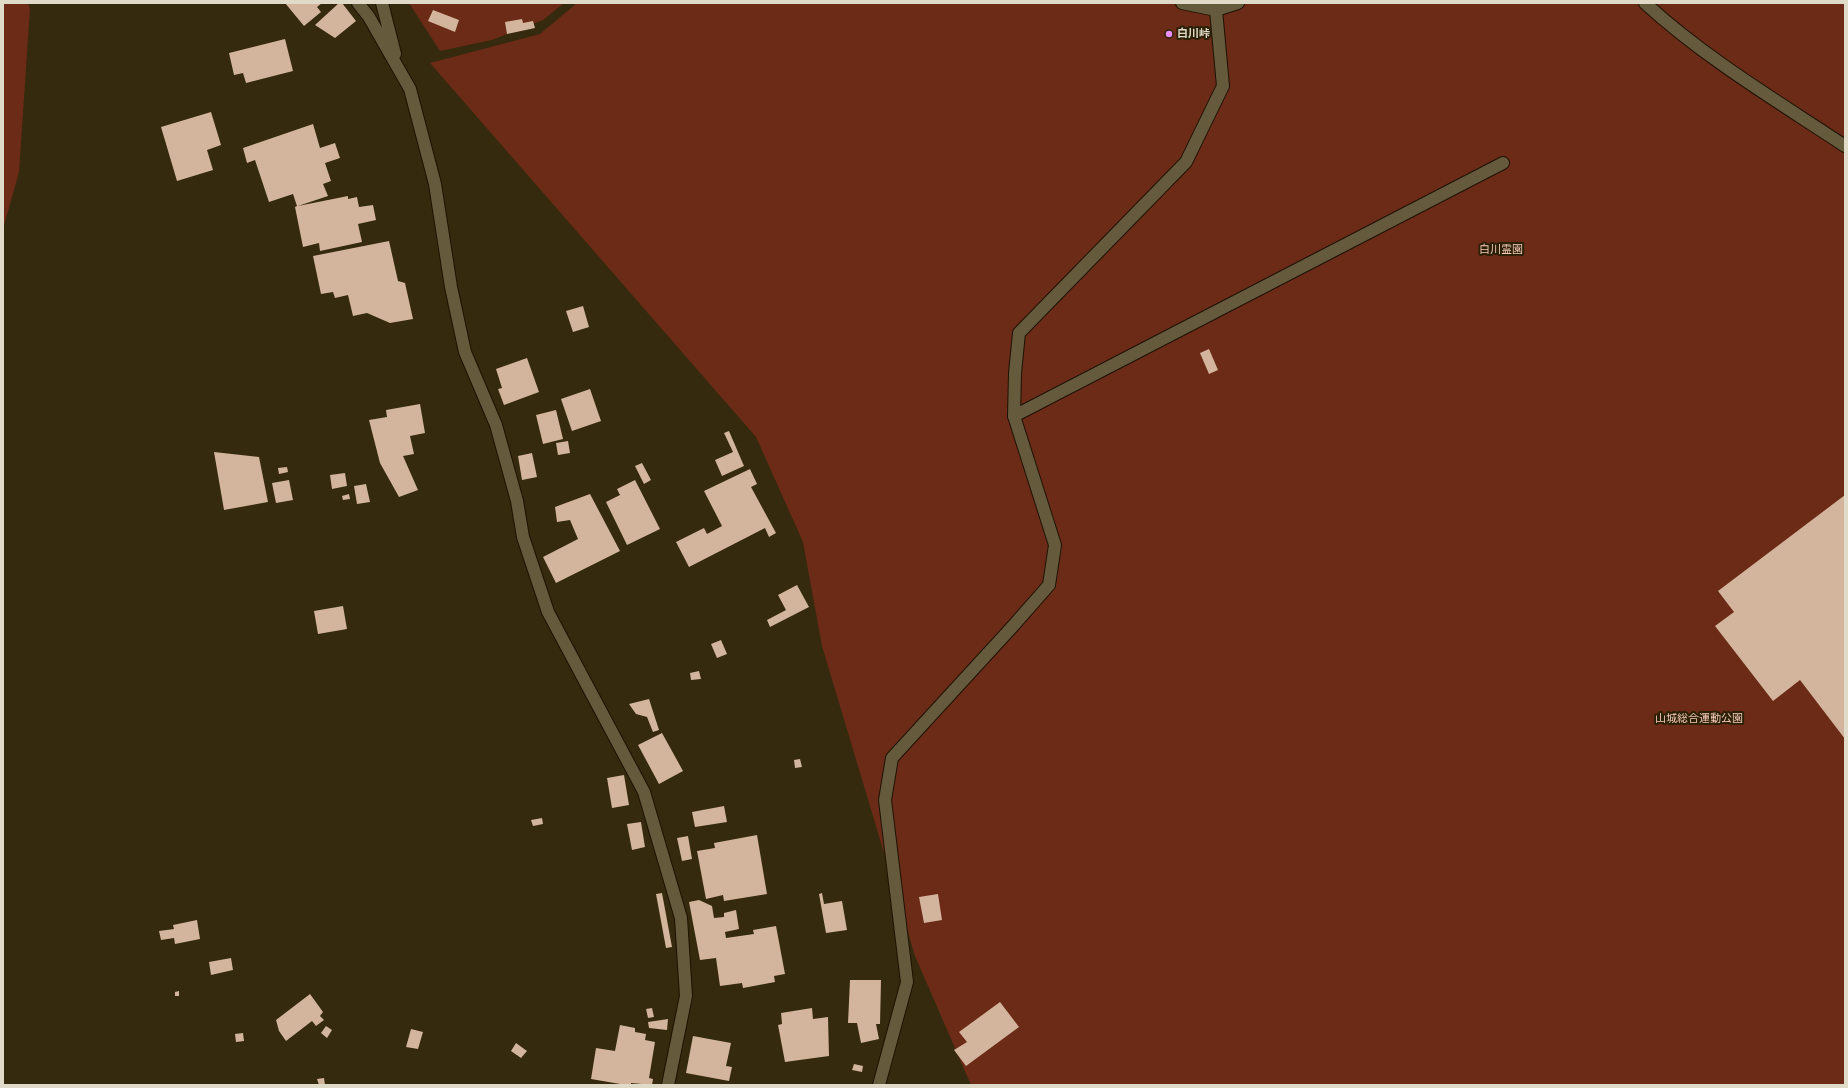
<!DOCTYPE html>
<meta charset="utf-8">
<style>
body{margin:0}
#map{position:relative;width:1848px;height:1088px;overflow:hidden;background:#352a0d;font-family:"Work Sans",sans-serif}
canvas{display:block}
.frame{position:absolute;inset:0;border:4px solid #e0dac9;pointer-events:none}
</style>
<div id="map">
<canvas width="1848" height="1088"></canvas>
<div class="frame"></div>
</div>
<script>
const g = document.querySelector('canvas').getContext('2d');
g.lineJoin = 'round';
function fillPath(path, color) {
  g.fillStyle = color;
  g.fill(path, 'evenodd');
}
function strokePath(path, color, width, dash) {
  g.strokeStyle = color;
  g.lineWidth = width;
  g.lineCap = dash ? 'butt' : 'round';
  g.setLineDash(dash || []);
  g.stroke(path);
}
function drawText(font, color, halo, rows, align = 'center') {
  g.font = font + ' "Work Sans","Noto Sans JP",sans-serif';
  g.lineWidth = 4;
  g.setLineDash([]);
  g.textBaseline = 'middle';
  g.strokeStyle = halo;
  g.fillStyle = color;
  for (const [text, x, y, turn = 0] of rows) {
    g.save();
    g.translate(x, y);
    g.rotate((+turn || 0) * Math.PI / 180);
    g.textAlign = isNaN(turn) ? turn : align;
    if (halo) g.strokeText(text, 0, 0);
    g.fillText(text, 0, 0);
    g.restore();
  }
}
const green = new Path2D(`
 M3,3H28L30,9L19,172L3,229Z
 M409,3H564L543,20L492,40L440,51Z
 M577,3H1845V1085H971L915,956L822,646L803,542L756,437L430,63L540,34Z`);
const building = new Path2D(`
 M285,3H322L317,7L321,12L304,26Z
 M339,3H342L356,21L335,38L315,25Z
 M433,10L459,20L455,32L428,21Z
 M522,19L523,23L533,21L535,28L507,34L505,22Z
 M285,39L293,71L246,83L243,73L234,75L229,53Z
 M211,112L221,145L207,150L213,170L177,181L161,127Z
 M313,124L320,148L335,143L340,158L325,163L331,181L323,184L328,196L298,206L348,196V199L357,197L359,207L373,205L376,220L358,224L362,242L320,251L319,243L303,247L295,207L297,206L293,194L269,202L255,160L247,163L243,148Z
 M389,241L398,281L405,283L413,319L390,323L367,313L353,316L348,295L335,298L333,292L321,294L313,256Z
 M583,306L589,327L573,332L566,311Z
 M1209,349L1218,370L1209,374L1200,353Z
 M527,358L539,392L504,405L498,389L502,388L496,369Z
 M590,389L601,421L572,431L561,399Z
 M420,404L425,433L410,436L414,454L403,456L418,490L399,497L380,463L369,420L387,417L386,410Z
 M556,410L563,439L543,444L536,415Z
 M729,431L744,466L722,476L715,460L733,452L724,433Z
 M568,441L570,453L558,455L556,443Z
 M214,452L259,457L268,502L224,510Z
 M532,453L537,477L522,480L518,456Z
 M642,463L651,480L644,484L635,466Z
 M287,467L288,472L279,474L278,468Z
 M750,469L757,484L751,487L776,533L769,537L765,528L689,567L676,542L704,528L707,534L722,526L704,491Z
 M345,473L347,486L332,489L330,475Z
 M289,480L293,500L276,503L272,483Z
 M635,480L660,529L627,545L606,502L620,495L617,489Z
 M366,484L370,502L357,504L354,486Z
 M349,494L350,499L343,500L342,496Z
 M590,494L620,551L556,583L543,557L578,539L570,520L557,522L555,507Z
 M1845,495V739L1800,680L1773,701L1715,626L1734,612L1718,591Z
 M797,585L809,607L770,627L767,620L786,610L778,595Z
 M343,606L347,629L318,634L314,611Z
 M721,640L727,654L717,658L711,644Z
 M699,671L701,679L691,680L690,673Z
 M649,699L659,730L653,732L647,717L636,714L629,704Z
 M662,733L683,771L659,784L638,745Z
 M800,759L802,767L795,768L794,760Z
 M624,775L629,805L612,808L607,778Z
 M724,806L727,822L695,827L692,812Z
 M542,818L543,824L533,826L531,820Z
 M641,822L645,847L632,850L627,824Z
 M757,835L767,894L724,901L723,895L706,899L697,851L715,848L714,843Z
 M688,836L692,859L682,861L677,838Z
 M662,893L672,947L666,948L656,894Z
 M822,893L824,904L842,901L847,930L826,933L819,894Z
 M938,894L942,920L924,923L919,897Z
 M699,900L712,906L714,918L724,917V913L736,910L739,929L725,932L726,938L754,934L753,930L776,926L785,974L774,976L775,982L743,988L742,983L720,986L716,958L700,960L689,902Z
 M197,920L200,939L175,944L174,938L161,940L159,931L174,929L173,925Z
 M231,958L233,970L211,975L209,962Z
 M850,980H881L880,1024H876L879,1039L861,1043L857,1023H848Z
 M179,991V996H175V992Z
 M310,994L323,1012L320,1016L324,1020L316,1026L312,1021L286,1041L279,1031L276,1020Z
 M1000,1002L1019,1027L966,1066L954,1050L967,1042L959,1032Z
 M652,1008L654,1017L648,1018L646,1009Z
 M812,1008L813,1019L828,1017L829,1056L785,1062L778,1025L782,1024L781,1013Z
 M668,1019L667,1030L649,1028L648,1022Z
 M620,1025L635,1028V1032L646,1034L645,1040L655,1042L649,1078L653,1079L652,1085L631,1083V1085H626L591,1079L596,1048L615,1051Z
 M326,1026L332,1030L327,1038L321,1033Z
 M411,1029L423,1032L418,1049L406,1047Z
 M243,1033L244,1041L236,1042L235,1034Z
 M693,1036L731,1043L726,1066L732,1067L729,1081L686,1073Z
 M516,1043L527,1051L521,1058L511,1051Z
 M854,1064L863,1066L862,1072L852,1070Z
 M324,1078L325,1085H319L317,1079Z`);
const service = new Path2D(`
 M1645,3C1705,58 1777,101 1845,146
 M1014,416L1503,163`);
const minor = new Path2D(`
 M358,3L369,17L410,89L435,184L451,287L465,352L496,425L517,501L523,537L548,612L644,792L681,918L686,996L668,1085
 M382,3L395,54
 M879,1085L907,982L885,800L892,758L1013,626L1049,585L1055,545L1014,416L1015,373L1019,333L1186,162L1223,86L1216,10`);
const tertiary = new Path2D(`
 M1182,3L1216,10L1238,3`);
const markers = [
 [1169,34,4,"#ea8dfd"]
];
const poiNames = [
 ["白川峠",1177,34]
];
const parkNames = [
 ["白川霊園",1501,250],
 ["山城総合運動公園",1699,719]
];
fillPath(green, '#6b2b17');
fillPath(building, '#d2b59c');
strokePath(service, '#1d1200', 14);
strokePath(minor, '#1d1200', 14);
strokePath(tertiary, '#1d1200', 14);
strokePath(service, '#665a3c', 12);
strokePath(minor, '#665a3c', 12);
strokePath(tertiary, '#665a3c', 12);
for (const [x, y, r, color] of markers) {
  const dot = new Path2D();
  dot.arc(x, y, r, 0, 2 * Math.PI);
  g.fillStyle = color;
  g.fill(dot);
  strokePath(dot, '#2b2003', 1.5);
}
drawText('bold 11px', '#e0dac9', '#2b2003', poiNames, 'left');
drawText('11px', '#f4c9bc', '#2b2003', parkNames);
</script>
